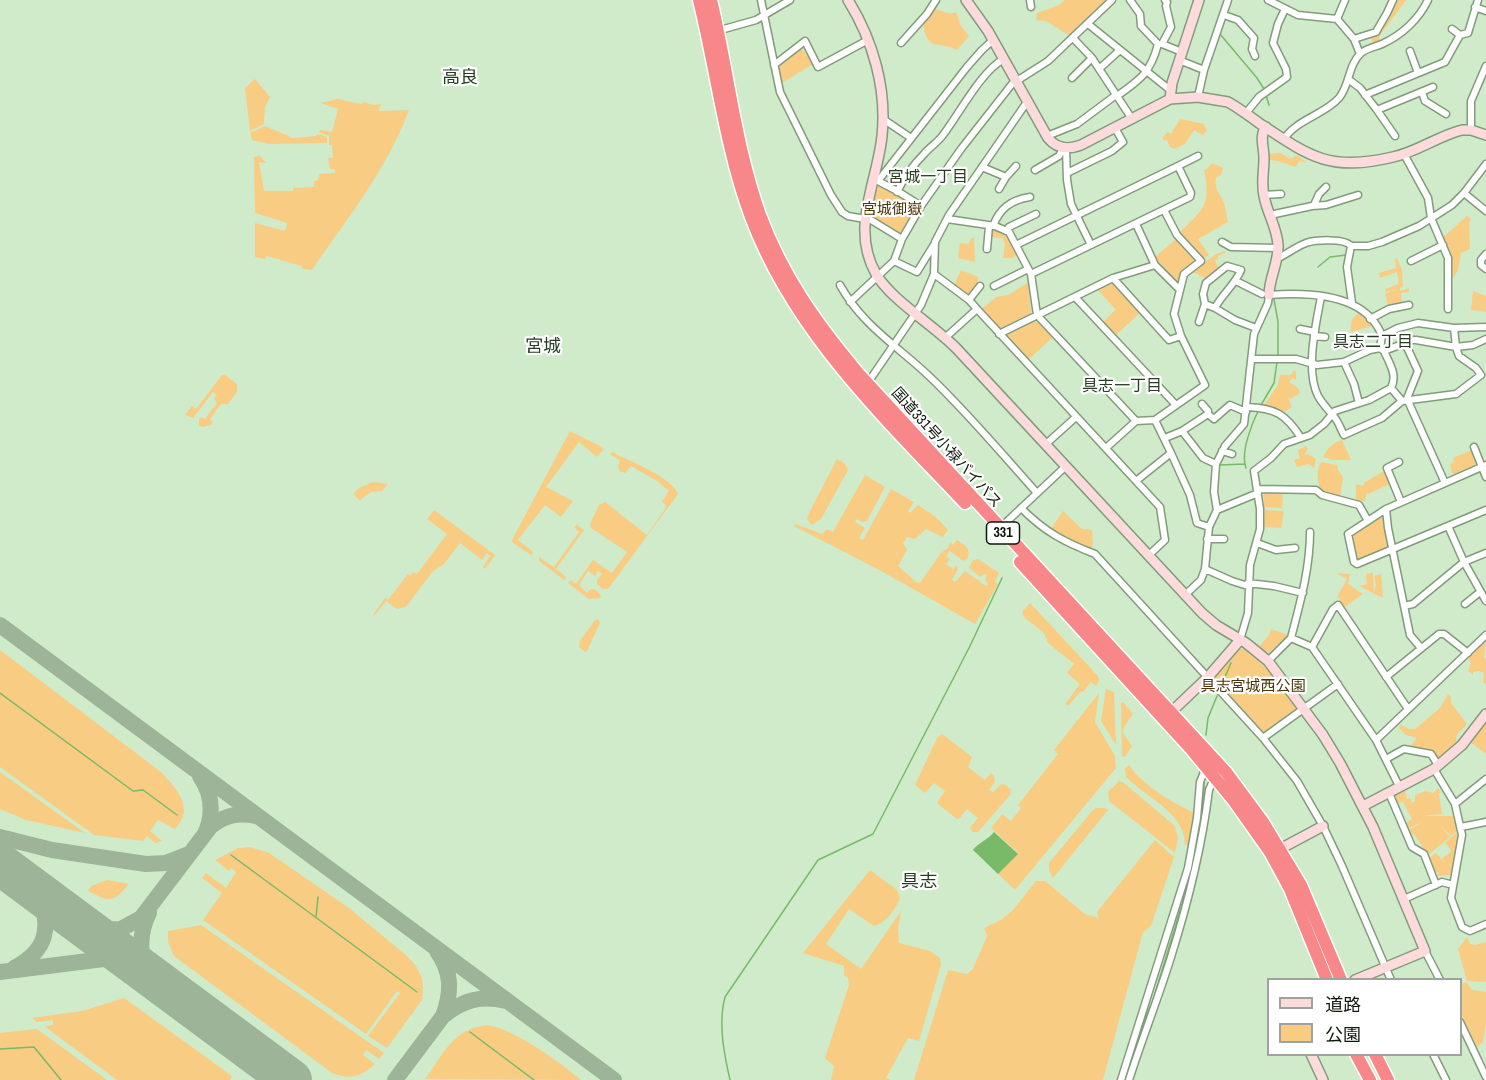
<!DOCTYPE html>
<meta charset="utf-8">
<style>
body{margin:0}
#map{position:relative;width:1486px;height:1080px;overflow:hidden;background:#d0ebca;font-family:"Archivo Narrow","Noto Sans JP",sans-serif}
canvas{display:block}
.legend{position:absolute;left:1267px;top:978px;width:195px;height:78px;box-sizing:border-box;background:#fff;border:2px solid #9fa39e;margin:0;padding:8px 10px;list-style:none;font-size:18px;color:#0f180d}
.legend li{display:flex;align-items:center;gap:12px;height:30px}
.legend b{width:30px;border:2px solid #9fa39e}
</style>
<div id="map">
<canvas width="1486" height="1080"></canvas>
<ul class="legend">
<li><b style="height:8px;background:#fddbdc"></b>道路</li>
<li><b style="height:16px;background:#f8cc83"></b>公園</li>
</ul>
</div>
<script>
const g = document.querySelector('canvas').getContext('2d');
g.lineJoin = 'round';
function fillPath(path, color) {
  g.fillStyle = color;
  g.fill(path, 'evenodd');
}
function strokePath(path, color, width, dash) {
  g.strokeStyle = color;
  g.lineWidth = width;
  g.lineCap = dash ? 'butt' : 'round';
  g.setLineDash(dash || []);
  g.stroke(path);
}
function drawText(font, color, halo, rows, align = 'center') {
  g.font = font + ' "Archivo Narrow","Noto Sans JP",sans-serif';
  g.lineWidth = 4.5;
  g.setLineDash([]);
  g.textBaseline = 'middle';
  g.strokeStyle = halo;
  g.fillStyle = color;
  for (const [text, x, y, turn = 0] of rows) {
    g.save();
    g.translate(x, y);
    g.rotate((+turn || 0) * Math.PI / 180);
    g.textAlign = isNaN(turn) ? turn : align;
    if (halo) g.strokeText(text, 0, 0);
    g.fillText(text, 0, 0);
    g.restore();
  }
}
const green = new Path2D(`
 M1065,0H1105L1106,1L1070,36L1046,21L1036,20L1037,13L1059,5Z
 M1394,0H1406L1379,37L1381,42L1373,44L1370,34H1378Z
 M935,9L951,14L956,12L961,26L969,36L957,50C938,40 927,53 923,23Z
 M801,47L813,64L782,83L779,66Z
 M255,79L270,97L265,107L264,124L250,131L245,88Z
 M338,99L361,104L364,102L373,105L382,104L379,108V111L409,110C388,168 346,220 312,270L303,269L301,266L267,256L264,259L255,257V223L285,231L287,223L255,213L254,157L260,156L266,163L259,162L264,191H293V188L314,187V181L318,180L319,174L335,173V169H330L328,158H333L332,145H329V136L319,132L320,130L332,132L338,109L320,103Z
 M1180,119L1204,124L1207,131L1203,135L1194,130L1185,144L1174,149L1170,147L1167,140H1164L1162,138L1168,132L1171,134Z
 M265,126L293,138L316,136L318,134L327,137V143L268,144L252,140L250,133Z
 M1280,153L1291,159L1297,155L1307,163L1299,161L1296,167L1278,161L1269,160L1267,154Z
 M1212,163L1223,168L1221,175L1216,178C1214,188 1219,192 1223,201C1226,207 1226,215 1228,222L1198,239L1209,255L1202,260L1178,234C1202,210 1212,207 1204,170L1207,169Z
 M877,183L915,206L916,207L903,232L898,234L871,217Z
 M1467,216L1471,219L1469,223L1470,249L1461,253L1458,270L1454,277H1451V254L1443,237Z
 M992,228L1008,234L1017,255L1012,258H1003L1005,244L1003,238L991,237Z
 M971,238H974L975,262L958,258L960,243L969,244Z
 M1176,239L1196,262L1180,283H1177L1155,257Z
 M1225,251V253L1218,256V259L1215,260L1219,270L1207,280L1196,273H1190L1216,254Z
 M1397,258L1402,270L1403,287L1400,288V291L1409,288V292L1401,293L1402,305L1389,307L1385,294L1397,289L1386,292L1385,289L1399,284L1397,272L1380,278L1379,273L1396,268L1395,260Z
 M961,270L978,277V281L968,295L954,285Z
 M1029,282L1031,293L1029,294L1031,313L1000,329L982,309L996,297L1008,295Z
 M1111,282H1114L1141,312L1115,336L1103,322L1115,310L1117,311L1097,289Z
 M1473,291L1486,296V312L1471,310Z
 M1359,312L1373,326L1350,332L1352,319Z
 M1035,320L1053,337L1028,360L1007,336V334Z
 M1293,371H1296V380L1292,378L1289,382L1298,388L1300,393L1290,399L1288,397L1292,407L1284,412L1264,405L1278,385L1280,375H1291Z
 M222,375H225L237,384V392L228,404H221L210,419L213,422L211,425L202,427L199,425V419L202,417L205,419L217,403L214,399L217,395L213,392L193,418L185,415L192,406L196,409Z
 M570,431L602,447L603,450L597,457L579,442L546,487L573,501L561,517L545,505L518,540L532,551L533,554L531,555L512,542L513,538Z
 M1342,440L1351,460H1333L1323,457C1327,449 1333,442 1342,440Z
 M1306,446L1308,449L1304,455L1308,454L1316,459L1314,468L1309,464L1297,467L1294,460L1300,458L1298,450Z
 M1472,450L1476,466L1453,475L1450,464L1454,462L1453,458Z
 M612,452C629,461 672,477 678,494L608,589H603L597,584V580L602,574L598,571L595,576L588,571L579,585L587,593L591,589L596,590L600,594L601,598L589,599L568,583L571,580L576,584L593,560L612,573L627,552L591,528L590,524L599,505L605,502L647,535L665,509L666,505L662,502L669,491L657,481L631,466L625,473L620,471L618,467L620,460L610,455Z
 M837,459L845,464L848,470L825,512L821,519L812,525L807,519L810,511Z
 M1321,462L1337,465L1338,470L1343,477L1340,498L1322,492C1317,484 1316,470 1321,462Z
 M1384,471L1390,484L1368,494L1367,492L1365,501L1356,500V484L1363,486L1364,483Z
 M865,475L885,487L867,521L862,522L857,519L855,522L865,528L859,538L863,540L891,489L914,502L908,511L910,513L918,505L937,518L948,530L943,537L926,529L915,539L907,537L903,543L907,550L898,566L916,582L920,583L941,553L948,548L950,542L953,545L957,540C965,545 972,549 967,559L963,561L950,551L946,556L950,559L946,564L953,569L957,565L958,569L952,580L955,582L965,571L986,586L988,584L985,580L987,575L985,574L980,577L969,568L973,560L978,559L999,573L995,582L998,584L975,624L883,572L794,526L795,524L822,534L827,529L833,532Z
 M373,482L388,484L382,491L371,492L360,500L355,496L354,493L359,488Z
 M1263,491L1283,492L1282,508L1264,507Z
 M434,510L495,555L485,569L483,567L490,556L487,553L482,560L460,543L444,564L433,571L406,607L397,609L386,601L374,616L373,615L385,598L388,600L408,574L410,576L413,572L417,574L447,534L427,519Z
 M1265,510L1284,511L1281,528L1264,527Z
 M1063,511L1082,529L1092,530L1093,544L1091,549L1060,537L1051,529Z
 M1378,516L1383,518L1388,545L1385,549L1359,560L1355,558L1351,534Z
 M577,525L584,530L556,569L566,577L564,580L539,561V557L554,567L579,532L574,527Z
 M1336,573L1350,574L1348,584L1363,594L1343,608L1338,601L1348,594L1340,599L1337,597L1347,579Z
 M1373,573L1374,593L1376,584L1374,576L1381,574L1383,598L1359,586L1367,584L1366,574Z
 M1030,603L1098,676L1099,680L1096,686L1091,682L1083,692L1081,691L1068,706L1065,704L1080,684L1067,673L1074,664L1048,643L1044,633L1025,618L1022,612Z
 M598,619L600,623L587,651L585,652L579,647L580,641L595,620Z
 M1271,629L1288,635L1269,653L1259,647L1269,635Z
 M1486,639L1484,658H1486V684L1483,683L1484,673L1479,671L1473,672V675L1468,671L1471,663L1468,659Z
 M1240,649H1244L1267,669L1297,707V710L1266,733L1262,732L1216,680L1215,677Z
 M0,650L161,772C177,789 195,808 175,829L158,820L150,831L162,841L155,843L147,836L143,841L94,835L0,767Z
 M1106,689L1114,692L1116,745L1101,721Z
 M1099,693L1095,722L1115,756L1116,768L1015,890L998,874L1018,853L991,828L1002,814L1011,821L1021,808L1018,805L1058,754L1054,750Z
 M1448,694L1451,697V703L1467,724L1456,736L1457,743L1450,748V750L1440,760L1409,748L1417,738L1406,735L1399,728L1400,724L1408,729H1415L1440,708Z
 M1123,702L1133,714L1124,727L1123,733L1132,746L1125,757L1122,756L1121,703Z
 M1484,722L1486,723V754L1470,742Z
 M942,734L972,757L968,767L985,780L991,773L994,776L995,782L989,790L993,792L1001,784L1006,785L1011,790L1010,795L978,832H973L970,828L978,818L967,809L960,818L957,819L938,804V801L945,791L934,783L925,793L915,785L937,738Z
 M1129,765C1141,784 1174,804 1195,813L1189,845H1185C1185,812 1146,798 1126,777L1125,769Z
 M0,772L85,833L26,820L0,809Z
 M1119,781L1124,783L1175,826L1178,838L1175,853L1109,801L1108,792Z
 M1438,788L1441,792L1439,794L1442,814L1423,816H1454L1457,831L1451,836L1440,825L1450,837L1428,855L1414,834L1410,836L1408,830L1423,822L1408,828L1406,823L1412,819L1403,802L1407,799L1397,804L1395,796L1405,791L1407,799L1410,798L1412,803L1415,801V795L1426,791L1433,793Z
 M1096,808H1104L1108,810L1053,878L1049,870V863L1092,811Z
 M1456,833L1459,835V838L1451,875L1437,876L1439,872L1435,873L1428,859L1436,853L1446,864L1442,858L1449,854L1451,850L1445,843Z
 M1155,840L1174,857L1151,926L1143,932L1103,1080H914L948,970L967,974L973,969L987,936L984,928L1001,920L1013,910L1036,881H1045L1085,914L1099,918L1097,912Z
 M250,847L269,853L349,908L407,956L416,966L422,978L423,991L422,1000L387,1048L368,1036L400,993L397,991L366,1034L203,920L222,893L202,878L206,873L226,888L236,872L231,868L229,871L215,860L238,848Z
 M870,870L897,890L900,898C895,910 887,922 874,926L849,909L826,944L861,969L901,911L898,929L899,943L930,951L940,958L941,964L919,1041L908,1038L886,1078L891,1080H831L834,1066L825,1058L849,985L848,978L844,975V966L803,953Z
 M107,880L129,884C112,904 110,902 88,891L91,886Z
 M201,925L384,1053L379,1059L366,1050L363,1055L375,1064C361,1077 350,1080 332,1073L174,956L168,942V931Z
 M1467,937L1470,944L1475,945L1486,942V982L1467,981L1458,949Z
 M1466,982L1472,990L1486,992V1022L1483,1042L1477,1047L1461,1014V984Z
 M124,998L232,1076L230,1080H117L44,1026L53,1025V1020L37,1022L32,1018L82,1011Z
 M487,1025C513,1028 561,1063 581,1080L425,1079C444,1053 453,1029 487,1025Z
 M37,1029L107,1080H0V1033Z`);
const water = new Path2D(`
 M994,832L1018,854L998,874L973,850C979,842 988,840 994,832Z`);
const stream = new Path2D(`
 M1220,34L1257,78L1264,89
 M1266,95L1269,105
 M1318,267L1330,257L1346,255
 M1274,299L1278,322V358
 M1261,405L1274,383L1277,362
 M1220,465L1245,464
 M1246,468C1240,453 1252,423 1259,409
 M1222,684L1231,663
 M0,693L133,791L143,790L177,815
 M1206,735L1208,718L1217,696
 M1204,782V802
 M231,855L417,992
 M316,917L318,897
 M470,1032L534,1080
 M0,1049L34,1047L61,1080
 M730,1080C724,1054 718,1023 725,997L818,860L873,834L970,646L1002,578
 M1126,1080L1141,1028L1153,1000L1190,878`);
const taxiway = new Path2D(`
 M0,625L614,1080
 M200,776C212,794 214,814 205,834
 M0,837L52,850L146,864L166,863L189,854
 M88,930L121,929L141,918L211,826C227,814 238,813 257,816
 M14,968C48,950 51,928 39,893
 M0,972L104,959H128
 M145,972C140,951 139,933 149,913
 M443,1016C463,1000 481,995 506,1001
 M395,1080L443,1016C452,992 452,972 437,951`);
const runway = new Path2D(`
 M0,864L291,1080`);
const street = new Path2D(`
 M761,0L780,92L831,195L842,212L848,216L871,220L902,239
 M1030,0L1031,7
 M1165,0L1167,2L1166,6L1171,27L1162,44L1182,52
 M1268,0L1298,15L1337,19L1354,39L1360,54
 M1475,7L1486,11
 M1224,15L1238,20L1254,38L1252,49L1255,56
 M1337,19L1345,0
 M1088,24L1170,90
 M1452,29L1460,35
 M717,31L756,20L790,0
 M1073,38L1092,58L1132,119
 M1354,39L1376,32L1387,13L1393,0
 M901,43L927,14L936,0
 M1410,51L1418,73
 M1179,60L1204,70
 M774,65L805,41L818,67L868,40
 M1099,69L1120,50
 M1072,78L1092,58
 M1348,79L1360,88L1377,110L1433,87
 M1422,92L1425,101L1446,114
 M1365,95L1445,62L1460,35L1468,33L1478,0
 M1117,96C1140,80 1151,72 1158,44L1141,26L1140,14L1130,0
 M1198,97L1204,70L1228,0
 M1377,110L1395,136
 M1246,113L1259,97L1287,77L1286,69L1273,43L1278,24L1285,9
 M883,119L911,138
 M1471,130V101L1486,66
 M1047,136L1077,124L1116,95
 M1284,139C1297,119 1324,115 1339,98C1350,85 1348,65 1361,53C1367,48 1375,47 1382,44C1402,35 1419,19 1428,0
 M1066,148L1067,180L1071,204L1091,245
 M1404,154L1428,198L1431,218L1448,258V309
 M1178,166L1198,156
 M982,167L1006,177
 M1035,170L1059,156L1063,148
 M1067,173L1112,151L1123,142L1115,128
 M999,189L1006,177L1016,166
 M897,192C904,178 913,165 924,154C930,147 938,142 943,135C959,114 982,70 1004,59
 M1464,193L1486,211
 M1263,195L1281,194
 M1314,205L1319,194L1326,187
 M921,206L899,192L878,181L967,67L982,50L993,40
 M1164,210L1177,235L1201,261L1184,274L1180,290
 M1270,215L1312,206L1326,205L1358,195
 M947,219L995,226L1009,232L1031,274L1037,315L1136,421
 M1136,224L1155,265
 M993,226C1000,208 1011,200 1030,197
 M1006,231L1009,227L1036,214
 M1222,242L1231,247L1278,248
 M1016,245L1178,166L1191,193L1190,197L1031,274
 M1351,246L1347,267L1352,303
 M987,249L989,226
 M1486,254L1481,260V265L1486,269
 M1276,259C1286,255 1295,247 1306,243C1315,240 1345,238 1351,246H1368L1382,242L1419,226L1438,214L1452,205L1464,193L1486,164
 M894,261L917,272L935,243
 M1411,261L1443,245
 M934,274L969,300L977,309
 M1113,278L1169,340L1181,336
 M1236,281L1262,294
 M840,285C862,325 896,345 929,376C967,412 1002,454 1037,493
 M994,286L1028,269
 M1075,297L1176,405
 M1321,297C1316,324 1305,370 1318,396C1323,405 1330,411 1335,418C1339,423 1341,430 1344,435L1382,418L1402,401
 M969,300L980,286
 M850,302L894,261L902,239L921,206L961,149L1012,84L1048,61L1112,0
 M1215,308L1235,320L1256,328
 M1370,319L1389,309L1409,305
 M1199,322L1205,304L1203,294L1206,283L1227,266L1241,270C1235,285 1222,294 1215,308L1205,304
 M1300,329L1315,332
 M999,334L1113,278L1155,265L1180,290L1174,314L1181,336L1205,385L1155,420L1136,421L1106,448
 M1314,336L1325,337
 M1382,336L1398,328L1418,323L1454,328L1486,327
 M946,337L977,309L1160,507L1165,540L1149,555
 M1405,343L1409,340H1416L1456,347L1454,328
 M1380,348L1384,351L1405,343L1418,371L1406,401
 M1384,351C1389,363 1398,375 1391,388
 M1344,362L1354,384L1359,403
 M867,384L921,305L934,274L935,242L949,215L1027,102
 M1408,401L1445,483
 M1202,404L1208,411V414
 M1247,407C1275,408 1286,414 1301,438
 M1182,431L1203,458L1216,464
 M1165,438L1182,431L1208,414L1214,419L1230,405L1246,412
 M1046,444L1076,417
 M1474,447L1486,477
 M1222,451L1232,454
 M1171,453L1190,495L1197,523L1209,527
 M1399,462L1387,468L1401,502
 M1136,481L1171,453L1155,420
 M1258,489L1316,490L1322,495L1359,505L1368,521
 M1021,508C1045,532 1064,542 1095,554L1263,738L1297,781L1323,826L1342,866L1391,980
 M1386,509L1348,534L1354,562L1357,564L1486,510
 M1217,510L1258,493
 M1448,526L1464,562L1486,601
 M1000,528L1066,466
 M1207,539H1224
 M1257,543L1276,550L1295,548
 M1205,569L1232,581L1248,586
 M1248,583L1274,586L1303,593
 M1185,595L1201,580L1205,569L1209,527L1217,510L1214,492L1216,464L1225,446L1244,424L1254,334L1268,303L1269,295C1307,292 1366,293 1382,336L1380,348L1370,350L1344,362L1317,365L1296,359H1252
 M1465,604L1480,592
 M1404,606L1413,604L1464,562L1486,553
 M1291,638C1300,603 1310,569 1310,532
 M1240,640L1248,613L1250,565L1260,529V509L1254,471L1271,458L1284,444L1310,435L1324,424L1335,411L1369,400L1391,388L1402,401L1456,394L1481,375L1476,368L1459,356L1456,347L1473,345L1486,339
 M1312,647L1333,609L1338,605L1408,709
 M1421,648L1410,635L1388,528L1386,509L1486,465
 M1268,661L1291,638L1312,647L1376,740L1486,635
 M1386,677L1439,634H1444L1468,653
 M1263,738L1338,684
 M1376,740L1400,788
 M1386,759L1404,749L1431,754L1438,765
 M1434,769L1455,804L1462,835L1451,898L1462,927L1470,931L1486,924
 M1389,793L1412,847L1424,854L1436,885
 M1455,804L1486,779
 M1461,827L1486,822
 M1404,899L1442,882L1453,885
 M1425,951L1440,980
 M1460,1022L1486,1077
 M1433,1054L1446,1080
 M1121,1080L1188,868L1197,818L1200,782L1206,767
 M1129,1080C1142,1039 1158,999 1171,957C1188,903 1202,847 1209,790L1211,785L1217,781`);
const secondary = new Path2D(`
 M848,0C873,40 887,89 882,136C877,184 850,228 876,274C891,300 935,326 957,349L1202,613L1216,625L1246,643L1268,661L1323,735L1340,763L1373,827L1425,951L1355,980
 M966,0L988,31L1048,138C1057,149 1068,150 1081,145L1170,99L1198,97L1228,102C1239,108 1249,116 1259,123C1310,157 1330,172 1393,157C1417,152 1438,136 1462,130H1471L1486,135
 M1170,99L1172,83L1199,0
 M1266,127C1259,136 1264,147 1264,158C1264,171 1261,183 1264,196C1267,213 1277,227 1278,245C1279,262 1269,278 1269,295
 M1167,716L1208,677L1240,640
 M1363,806L1434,769L1462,745L1486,714
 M1280,849L1323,826
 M1311,1054L1323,1080`);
const highway = new Path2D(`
 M699,0C717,72 725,147 751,217C794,332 883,416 965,503
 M711,0C728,71 735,145 760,215C783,277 817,324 859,374L1226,772L1263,822L1301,885L1341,980
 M1020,562L1191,749L1234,801L1270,852L1290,889L1327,980
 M1356,1054L1370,1080
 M1375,1054L1388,1080`);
const shields = [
 [1003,533,33]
];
const shieldNames = [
 ["331",1003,533]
];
const parkNames = [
 ["宮城御嶽",892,210],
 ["具志宮城西公園",1253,687]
];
const streetNames = [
 ["国道331号小禄バイパス",946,448,48]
];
const neighbourhoodNames = [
 ["宮城一丁目",928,178],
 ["具志二丁目",1373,343],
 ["具志一丁目",1122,387]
];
const quarterNames = [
 ["高良",460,78],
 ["宮城",543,347],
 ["具志",919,882]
];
fillPath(green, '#f8cc83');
fillPath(water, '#78ba68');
strokePath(stream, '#78ba68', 1.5);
strokePath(taxiway, '#9eb498', 16);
strokePath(runway, '#9eb498', 42);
strokePath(street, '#839b7d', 9);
strokePath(secondary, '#839b7d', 12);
strokePath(highway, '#fff', 15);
strokePath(street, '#fff', 6);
strokePath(secondary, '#fddbdc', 9);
strokePath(highway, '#f78789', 12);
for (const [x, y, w] of shields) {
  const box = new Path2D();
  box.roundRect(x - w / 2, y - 11, w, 22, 4.5);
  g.fillStyle = '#fff';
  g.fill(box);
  strokePath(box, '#0f180d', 1.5);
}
drawText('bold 14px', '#0f180d', null, shieldNames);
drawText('15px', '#4a3408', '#fff', parkNames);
drawText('15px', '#0f180d', '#fff', streetNames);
drawText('16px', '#273c22', '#fff', neighbourhoodNames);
drawText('18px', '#273c22', '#fff', quarterNames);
</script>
